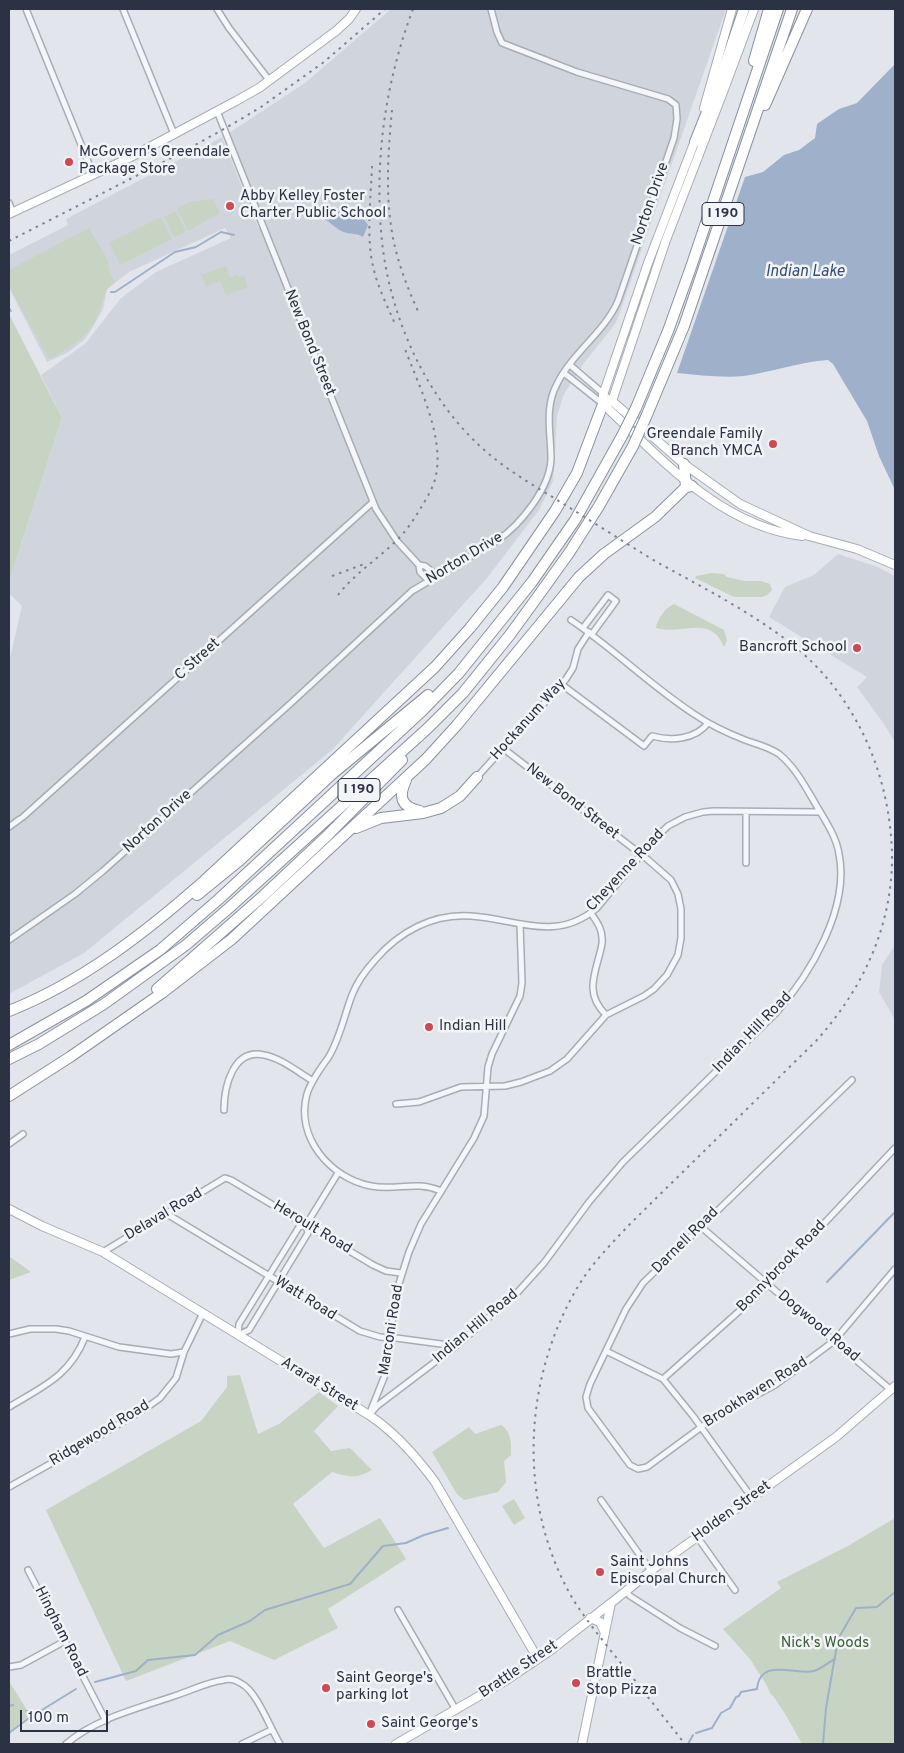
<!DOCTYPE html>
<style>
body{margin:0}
#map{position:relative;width:904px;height:1753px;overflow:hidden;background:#e2e5eb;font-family:Overpass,sans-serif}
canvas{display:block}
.frame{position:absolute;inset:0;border:10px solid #2a3243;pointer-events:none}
.scale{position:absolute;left:20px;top:1710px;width:88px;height:22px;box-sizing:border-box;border:2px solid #2a3243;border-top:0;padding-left:6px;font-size:15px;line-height:18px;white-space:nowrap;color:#2a3243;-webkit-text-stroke:4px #f2f4f8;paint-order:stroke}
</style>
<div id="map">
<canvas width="904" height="1753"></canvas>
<div class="frame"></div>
<div class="scale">100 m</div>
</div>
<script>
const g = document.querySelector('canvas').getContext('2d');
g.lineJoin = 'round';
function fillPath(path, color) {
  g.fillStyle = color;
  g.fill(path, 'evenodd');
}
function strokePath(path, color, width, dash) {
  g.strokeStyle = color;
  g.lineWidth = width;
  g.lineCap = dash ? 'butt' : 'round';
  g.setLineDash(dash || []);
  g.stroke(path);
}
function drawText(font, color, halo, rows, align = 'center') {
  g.font = font + ' Overpass,sans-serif';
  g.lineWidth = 5;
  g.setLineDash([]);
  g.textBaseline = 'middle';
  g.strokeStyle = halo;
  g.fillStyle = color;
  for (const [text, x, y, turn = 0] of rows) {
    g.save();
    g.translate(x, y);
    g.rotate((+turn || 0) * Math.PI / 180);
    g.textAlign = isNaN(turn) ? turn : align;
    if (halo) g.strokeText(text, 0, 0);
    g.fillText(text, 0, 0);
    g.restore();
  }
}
const built = new Path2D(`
 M391,9H726L616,323L584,363L564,394L557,416L553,481L539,510L487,578L332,750L84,953L9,994V663L22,606L9,593V581L62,418L41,375L85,344L121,298L156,272L231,238L225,228L129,272L107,289L103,309L90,332L84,340L67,353L47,362L9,288V255L68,225L66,219L222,137L258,227L253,229L265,225L229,133L305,83Z
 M838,554L875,566L895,576V742L884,724L857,687L867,677L769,617L785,587L814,575Z
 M895,945V1020L879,992L882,965Z`);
const green = new Path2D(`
 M213,199L220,213L188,231L177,209L189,202Z
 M176,211L186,231L174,237L164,217Z
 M161,217L172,239L120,265L109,243Z
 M89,228L107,259L109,270L115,282C102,292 105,297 99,312C89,337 72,347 49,359L9,286V270Z
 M226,266L230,278L238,275L239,277L244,276L248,287L226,295L220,281L206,287L202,275Z
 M9,314L62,418L9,581Z
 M712,573L724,574L727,577L744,581H761L770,584L772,590L767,595L762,597H734L695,578L696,576Z
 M674,604L724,630L727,640L724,647C710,613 682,636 656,628C657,619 666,607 674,604Z
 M9,1256L31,1272L9,1280Z
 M240,1375L258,1434L279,1424L319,1392L338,1406L314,1431L331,1451L350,1448L372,1470C356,1479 349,1477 332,1472L293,1504L324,1548L380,1518L406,1559L328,1609L338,1628L274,1660L230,1641L126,1681L46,1510L201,1421L227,1387V1376Z
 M501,1425C512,1432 511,1444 511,1455L504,1461L506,1482L498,1492L464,1500L457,1494L432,1452L469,1427L475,1434Z
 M514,1499L525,1518L514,1525L502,1506Z
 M895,1518V1744H802L787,1717L774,1697L770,1693L767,1686L750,1659L723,1629L781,1588L777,1582L846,1547Z
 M9,1681L30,1715L9,1732Z`);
const water = new Path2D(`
 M895,64V490L879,456L867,421L833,364L828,360C799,362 772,372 744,376C722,378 699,375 677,373L745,177L763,172L784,155L799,150L815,138L817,124L839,109L857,103Z
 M352,209L359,213L368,225L363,237C357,233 354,235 347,233C336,231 329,219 318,216L322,212Z`);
const stream = new Path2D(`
 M111,292H115L175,252L196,247L221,232L234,235
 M9,308L11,311
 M827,1282L895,1212
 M95,1682L136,1671L148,1660L195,1655L218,1635L250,1621L265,1610L350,1584L383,1546L406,1543L424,1535L448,1528
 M9,1706L13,1705
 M26,1711L35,1714
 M9,1733L29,1718L76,1689
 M696,1733L712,1728L721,1713L730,1708L736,1697L739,1696L741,1692L757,1689C760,1656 798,1676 814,1671C821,1669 829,1662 835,1659
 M688,1744L693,1735
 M823,1744L826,1708L838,1639L856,1608L877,1607L895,1592`);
const street = new Path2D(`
 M26,9L93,174
 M123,9L174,134
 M217,9L229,28L269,80
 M217,111L376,509L397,541L419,565L420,572L429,581
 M9,203L13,213
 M570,365L612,401
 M564,373L603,404
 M419,565L425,566L438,576
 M583,628L608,595L616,601L592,634
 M561,684L644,746L652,736C671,741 695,740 708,723
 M477,777L566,679L573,668L578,649L589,632
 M746,812V863
 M23,817L373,502
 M9,827L20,819
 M591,913C596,921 602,928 602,938C603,943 601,948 600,953C593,978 586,995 606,1015
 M9,940L75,894L103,871L290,704L412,591L498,540C521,524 550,488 551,459C551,433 544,408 557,384C572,353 604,333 618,301L674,138L677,119L676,105L668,99L577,72L502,43L497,32L491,9
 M852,1080L643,1283L626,1309L590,1384L586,1397L588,1408L630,1465L638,1469L647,1467L715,1417L775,1385L834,1341L895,1269
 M396,1104L419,1102L461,1087L505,1086L521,1082L550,1071L567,1059L606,1015L644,996L654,989L667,975L678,955L681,938V909L678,894L671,880L647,859L504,749
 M224,1110C224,1087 233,1048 264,1055C281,1058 298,1072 313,1081
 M9,1144L23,1134
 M441,1191C415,1180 397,1191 371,1186C330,1178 295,1137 307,1094C311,1081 320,1069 328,1058C340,1039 344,1016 352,995C357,982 366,970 375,960C399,932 433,913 471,916C518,919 555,943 597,908L654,839L668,826L685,817L703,812L714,811L820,812
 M167,1214L360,1331L380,1337L396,1338L456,1346
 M700,1226L891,1390
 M103,1252L225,1178L231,1180L373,1265L386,1271L401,1273
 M9,1334L30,1329H56L69,1331L119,1347L171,1354L184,1352
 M238,1335L239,1324L299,1227L306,1225L338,1173
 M238,1335L249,1330L308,1233L306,1225
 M606,1351L663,1379L693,1416L752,1498
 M663,1379L755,1297L895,1148
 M9,1407C42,1387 70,1376 85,1337
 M371,1410L385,1375L396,1293L409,1252L421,1224L474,1138L484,1116L488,1067L492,1054L520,996L522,983L520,924
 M369,1415L377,1406L456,1346L516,1294L544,1263L589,1202L623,1162L775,1014C810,975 850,908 839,854C836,835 824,819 815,803C805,786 795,767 779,754C769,747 756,744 745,740C727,733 710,725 694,714C651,686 614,649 571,620
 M9,1487L82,1446L149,1406L160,1398L176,1378L184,1352L203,1313
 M601,1500L651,1571
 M698,1538L735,1590
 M28,1570L106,1721
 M625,1590L630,1596L680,1628L715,1646
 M398,1610L456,1710
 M9,1667L21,1665L65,1641
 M66,1744C96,1718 140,1708 177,1695C192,1690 208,1682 224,1680C230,1678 236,1680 242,1684C257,1692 270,1728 280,1744
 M242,1744L271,1730`);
const secondary = new Path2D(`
 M704,108L732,9
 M9,214L129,158L236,101L259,88L336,31L349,19L356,9
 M612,401L684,464L740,504L809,536L857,549L895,565
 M603,404L612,401L666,240L723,92L754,9
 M603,404V395L648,263L696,138
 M603,404C660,457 719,526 802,536
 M9,1209L42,1226L103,1252L369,1415C396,1433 416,1456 435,1482L538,1659
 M590,1618L600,1622L605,1633
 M396,1744L505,1681L551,1650L611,1603
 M582,1744L611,1603L661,1563L836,1437L895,1386`);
const highway = new Path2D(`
 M754,61L769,9
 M765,105L807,9
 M695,142L721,77L744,9
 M636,408L668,331L691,267L778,9
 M646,417L684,326L792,9
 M684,464L686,487
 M406,780C398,797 401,807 420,811
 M356,828L381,818L423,813L441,808L460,796L477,777
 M197,895L240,860L331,775L428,695
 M157,989L263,896L327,836L402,760
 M9,1011C82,982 145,933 204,881L435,667L470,628L503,587L555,511L577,473L603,404
 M9,1045L86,1001L160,950L219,899L422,711L459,673L532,582L575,520L622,436
 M9,1059L39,1044L104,1004L186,945L229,908L428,728L463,693L509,636L536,599L569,553L599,506L633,446
 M9,1096L70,1057L162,993L232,939L426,759L457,725L579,577L604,554L655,517L686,487L692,486`);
const rail = new Path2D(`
 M413,9C384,86 373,168 383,250C393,323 427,398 482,448C506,470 535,486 562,503C593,522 624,542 655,561C702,587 751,612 793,645C856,696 890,774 892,854C893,925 863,989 816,1041L631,1223C614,1241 596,1259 582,1280C522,1375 516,1503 574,1601C589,1624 607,1646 624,1667C645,1693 665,1719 685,1744
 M392,110C388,152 385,196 393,238C398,263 407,287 418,311
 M372,166C371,195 366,238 373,266C377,286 387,305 395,324
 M9,241L179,154L231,125L261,107L324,62L385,9
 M332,576L367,563
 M338,595C354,574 378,559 397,540C407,530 415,518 422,506C428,496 434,486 436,475C444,436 419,386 405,349`);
const highwayBridge = new Path2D(`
 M622,436L636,408
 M633,446L646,417`);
const markers = [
 [69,162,5,"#cf4854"],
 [230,206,5,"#cf4854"],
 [773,444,5,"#cf4854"],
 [857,648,5,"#cf4854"],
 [429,1027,5,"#cf4854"],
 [600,1572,5,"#cf4854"],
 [576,1683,5,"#cf4854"],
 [326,1688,5,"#cf4854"],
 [371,1724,5,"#cf4854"]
];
const shields = [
 [723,214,42],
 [359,790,42]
];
const shieldNames = [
 ["I 190",723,214],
 ["I 190",359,790]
];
const poiNames = [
 ["McGovern's Greendale",79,153],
 ["Package Store",79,170],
 ["Abby Kelley Foster",240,197],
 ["Charter Public School",240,214],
 ["Greendale Family",763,435,"right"],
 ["Branch YMCA",763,452,"right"],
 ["Bancroft School",847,648,"right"],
 ["Indian Hill",439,1027],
 ["Saint Johns",610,1563],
 ["Episcopal Church",610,1580],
 ["Brattle",586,1674],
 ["Stop Pizza",586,1691],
 ["Saint George's",336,1679],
 ["parking lot",336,1696],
 ["Saint George's",381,1724]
];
const streetNames = [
 ["Norton Drive",651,204,-71],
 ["New Bond Street",309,343,68],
 ["Norton Drive",465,559,-31],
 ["C Street",198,660,-42],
 ["Hockanum Way",529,720,-48],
 ["New Bond Street",572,802,38],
 ["Norton Drive",158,822,-42],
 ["Cheyenne Road",626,871,-47],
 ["Indian Hill Road",753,1033,-46],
 ["Delaval Road",164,1215,-31],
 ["Heroult Road",312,1228,31],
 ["Darnell Road",686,1241,-45],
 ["Bonnybrook Road",782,1267,-46],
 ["Watt Road",305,1299,32],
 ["Indian Hill Road",476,1327,-40],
 ["Dogwood Road",818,1327,40],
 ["Marconi Road",392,1330,-81],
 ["Ararat Street",319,1385,32],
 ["Brookhaven Road",756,1393,-32],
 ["Ridgewood Road",100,1434,-31],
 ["Holden Street",732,1512,-36],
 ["Hingham Road",60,1632,63],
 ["Brattle Street",519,1670,-34]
];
const parkNames = [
 ["Nick's Woods",825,1644]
];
const waterNames = [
 ["Indian Lake",805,273]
];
fillPath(built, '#d0d4dd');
fillPath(green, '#c7d4c3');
fillPath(water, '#9eb0ca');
strokePath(stream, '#9eb0ca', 2);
strokePath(street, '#a7acb5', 8);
strokePath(secondary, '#a7acb5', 10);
strokePath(highway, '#8a91a1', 12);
strokePath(street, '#f5f6f9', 5);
strokePath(secondary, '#fff', 8);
strokePath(highway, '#fff', 10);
strokePath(rail, '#7c8394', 2, [2.5, 5]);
strokePath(highwayBridge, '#8a91a1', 12, []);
strokePath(highwayBridge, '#fff', 10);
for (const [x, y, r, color] of markers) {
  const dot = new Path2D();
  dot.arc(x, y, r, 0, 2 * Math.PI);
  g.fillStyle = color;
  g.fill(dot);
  strokePath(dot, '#f2f4f8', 2);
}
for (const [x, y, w] of shields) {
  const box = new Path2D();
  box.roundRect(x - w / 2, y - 11.5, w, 23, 4);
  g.fillStyle = '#f2f4f8';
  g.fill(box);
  strokePath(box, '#2a3243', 1);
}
drawText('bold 14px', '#2a3243', null, shieldNames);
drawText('15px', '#2a3243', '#f2f4f8', poiNames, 'left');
drawText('15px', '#2a3243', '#f2f4f8', streetNames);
drawText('15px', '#3c5f37', '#f2f4f8', parkNames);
drawText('italic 16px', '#344e77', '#f2f4f8', waterNames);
</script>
